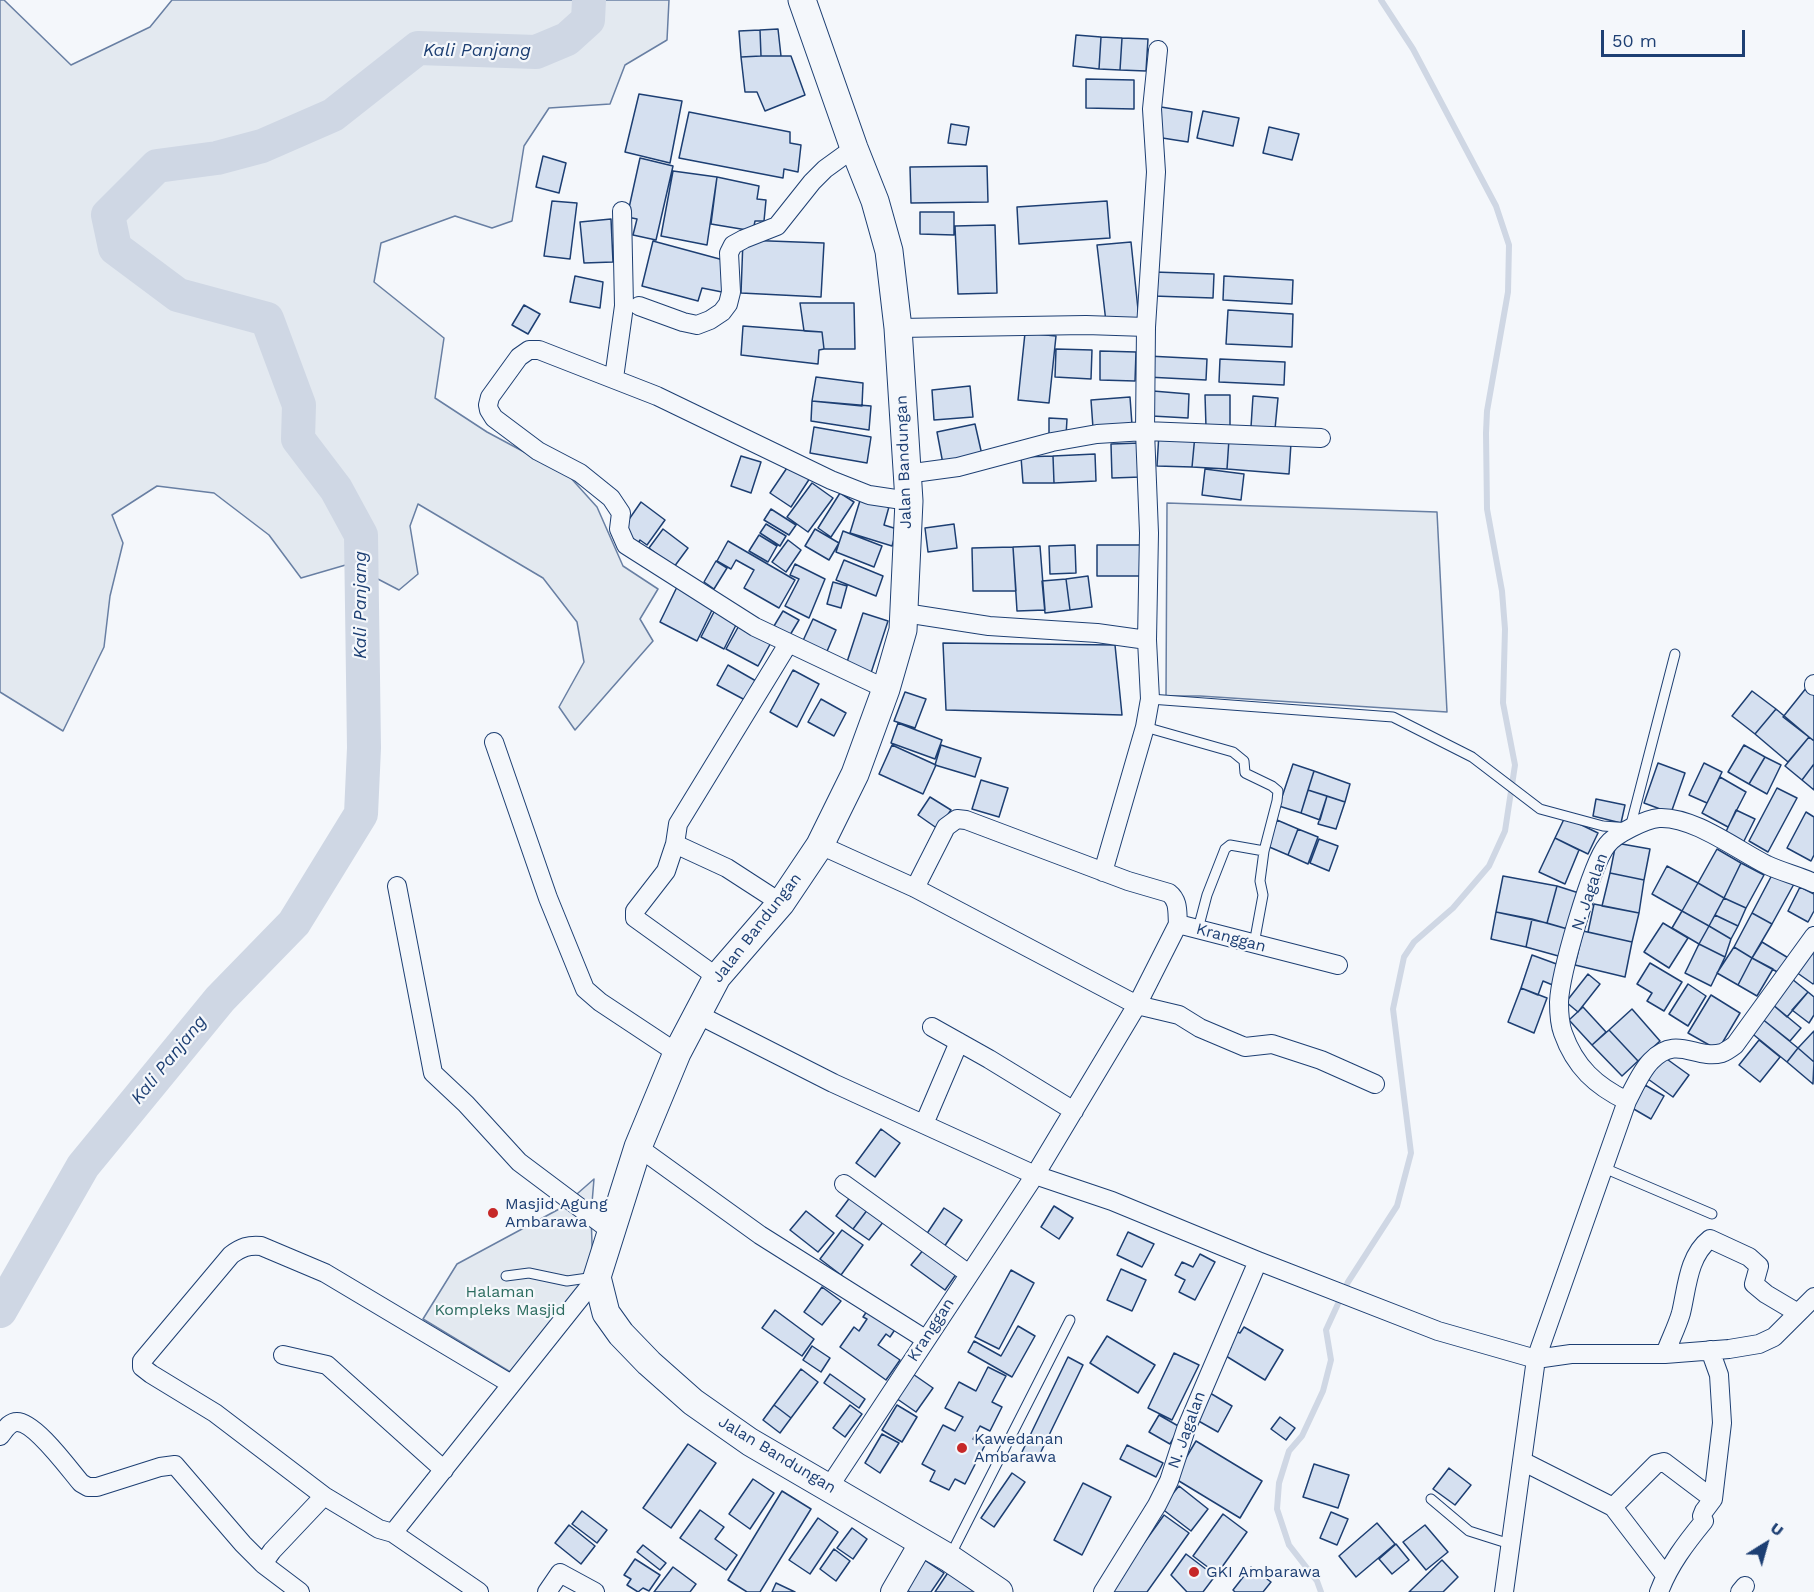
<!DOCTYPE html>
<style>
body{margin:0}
#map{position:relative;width:1814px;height:1592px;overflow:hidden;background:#f4f7fb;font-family:"Work Sans",sans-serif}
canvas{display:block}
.north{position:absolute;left:1736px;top:1514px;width:60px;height:60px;-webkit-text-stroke:4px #f4f7fb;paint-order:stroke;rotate:37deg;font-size:16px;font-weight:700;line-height:24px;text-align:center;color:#1d3f73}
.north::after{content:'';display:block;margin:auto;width:21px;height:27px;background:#1d3f73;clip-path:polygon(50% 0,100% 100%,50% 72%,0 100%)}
.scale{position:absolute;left:1601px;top:30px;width:144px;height:27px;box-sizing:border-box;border:3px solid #1d3f73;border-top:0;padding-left:8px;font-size:18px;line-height:21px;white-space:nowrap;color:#1d3f73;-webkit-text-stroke:4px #f4f7fb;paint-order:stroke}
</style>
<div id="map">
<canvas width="1814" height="1592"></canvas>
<div class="north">U</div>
<div class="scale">50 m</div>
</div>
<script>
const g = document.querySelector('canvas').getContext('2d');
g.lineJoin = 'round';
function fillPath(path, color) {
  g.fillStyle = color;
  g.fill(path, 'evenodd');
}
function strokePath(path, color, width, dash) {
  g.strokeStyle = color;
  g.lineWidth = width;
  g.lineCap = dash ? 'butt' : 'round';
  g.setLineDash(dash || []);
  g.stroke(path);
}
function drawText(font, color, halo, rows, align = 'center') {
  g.font = font + ' "Work Sans",sans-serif';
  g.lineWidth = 4.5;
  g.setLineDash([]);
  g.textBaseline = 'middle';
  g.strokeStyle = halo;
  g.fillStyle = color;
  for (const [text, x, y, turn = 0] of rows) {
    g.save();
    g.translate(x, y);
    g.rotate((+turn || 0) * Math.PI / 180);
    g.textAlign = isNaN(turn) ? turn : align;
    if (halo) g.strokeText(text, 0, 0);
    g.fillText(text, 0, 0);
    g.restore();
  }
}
const green = new Path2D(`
 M0,0H4L71,65L150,27L172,0H669L667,40L625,65L610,104L549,108L524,146L512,221L492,228L455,216L381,243L374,282L444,338L435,398L487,432L569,476L597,507L623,566L658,589L640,619L653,641L575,730L559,707L584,662L577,622L543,578L418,504L410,526L418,574L399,590L349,564L301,578L269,535L214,493L157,486L112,515L123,543L110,596L104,647L63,731L0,692Z
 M1167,503L1437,512L1447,712L1200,696H1166Z
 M594,1179L591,1215L593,1272L512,1373L423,1319L457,1264L561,1208Z`);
const stream = new Path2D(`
 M1321,1592L1317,1581L1289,1545L1277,1509L1279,1483L1289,1451L1302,1436L1323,1391L1331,1360L1326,1330L1348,1282L1397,1206L1411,1153L1393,1009L1404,957L1414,942L1453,908L1489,866L1505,831L1515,765L1503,703L1505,629L1502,591L1487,509L1486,433L1487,411L1508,292L1509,245L1496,206L1413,49L1381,0`);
const river = new Path2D(`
 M0,1311L83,1166L220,999L294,923L361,814L364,748L361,535L336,489L298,439L299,405L267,319L178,295L115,248L108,215L157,166L217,158L262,146L333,115L418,48L536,52L567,39L588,20L589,0`);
const building = new Path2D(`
 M778,29L781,56H761L760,30Z
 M760,30L761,56L741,57L739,31Z
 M1076,35L1101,37L1099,69L1073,66Z
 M1101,37L1122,38L1120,70L1099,69Z
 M1122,38L1148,39L1146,71L1120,70Z
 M761,56H791L805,95L765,111L757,92H745L741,57Z
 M1086,79L1134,80V109L1086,108Z
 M639,94L682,101L670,163L625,152Z
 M1161,107L1192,112L1188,142L1156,137Z
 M1203,111L1239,118L1233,146L1197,138Z
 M689,112L790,132V143L801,145L798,172L784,169L783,178L679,158Z
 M951,124L969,127L966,145L948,143Z
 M1269,127L1299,134L1292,160L1263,153Z
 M543,156L566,163L559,193L536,187Z
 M640,158L673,166L656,240L633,235L637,219L627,217Z
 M987,166L988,202L911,203L910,167Z
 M673,171L717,177L707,245L661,236Z
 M717,177L759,186L757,199L766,200L764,221H755L753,231L711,224Z
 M552,201L577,203L570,259L544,256Z
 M1107,201L1110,238L1019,244L1017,207Z
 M920,212H954V235L920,234Z
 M611,219L613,262L584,263L580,222Z
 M995,225L997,293L958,294L955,226Z
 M743,240L824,243L821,297L741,293Z
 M653,241L727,261V293L702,288L698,301L642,286Z
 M1131,242L1139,319L1106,322L1097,245Z
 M1154,272L1214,274L1213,298L1153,296Z
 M575,276L603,282L600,308L570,302Z
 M1224,276L1293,280L1292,304L1223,300Z
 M800,303H854L855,349H824L822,332L804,331Z
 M524,305L540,314L528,334L512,325Z
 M1228,310L1293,314L1292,347L1226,344Z
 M743,326L822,332L824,349L819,350L818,364L741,355Z
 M1025,333L1056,336L1049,403L1018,400Z
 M1056,349L1092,350L1091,379L1055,377Z
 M1100,351L1136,352L1135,381L1100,380Z
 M1148,356L1207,359L1206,380L1147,377Z
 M1220,359L1285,362L1284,385L1219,382Z
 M816,377L863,383L862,406L812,401Z
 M970,386L973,417L934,420L932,390Z
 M1153,391L1189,394L1188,418L1152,416Z
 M1205,395H1230V427H1206Z
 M1253,396L1278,398L1275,429L1251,427Z
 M1130,397L1132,425L1093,428L1091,400Z
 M812,401L871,406L869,430L811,421Z
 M1049,418L1067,419L1066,436L1049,435Z
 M975,424L982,455L943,464L937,432Z
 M814,427L871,437L867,463L810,453Z
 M1159,433L1195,435L1192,467L1157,466Z
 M1195,435L1229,439L1227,469L1192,467Z
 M1229,439L1291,443L1289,474L1227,469Z
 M1140,443L1141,477L1112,478L1111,444Z
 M1095,454L1096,481L1054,483L1053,456Z
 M741,456L761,462L751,493L731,486Z
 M1053,456L1054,483H1023L1021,457Z
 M791,462L812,475L791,507L770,493Z
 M1205,469L1244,474L1241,500L1202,495Z
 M812,483L833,498L808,532L787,517Z
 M840,493L854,502L831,537L818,528Z
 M862,494L890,503L884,525L897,529L892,546L850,533Z
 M641,502L665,520L647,545L640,540L637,545L623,528Z
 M771,509L796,525L789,535L764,520Z
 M766,524L786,536L780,546L760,533Z
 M954,524L957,548L928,552L925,528Z
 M663,529L688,548L674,567L649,548Z
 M815,529L839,543L829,560L805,546Z
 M843,531L882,546L874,567L836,552Z
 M759,535L777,546L768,562L749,551Z
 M788,540L801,550L786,572L772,562Z
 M728,541L795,580L779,608L744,588L754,570L736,560L731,569L717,561Z
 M1075,545L1076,573L1050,574L1049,546Z
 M1097,545H1141L1142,576H1097Z
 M1040,546L1045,610L1017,611L1013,547Z
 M1013,547L1016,591H973L972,548Z
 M844,560L883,576L876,596L836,580Z
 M716,561L727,568L714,589L704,582Z
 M795,564L825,579L809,618L785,606L799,579L790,575Z
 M1088,576L1092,607L1070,610L1066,579Z
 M1066,579L1070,610L1045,613L1042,581Z
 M833,582L847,586L841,608L827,604Z
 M677,587L714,606L697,641L660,622Z
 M716,608L739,619L724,649L701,637Z
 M783,611L799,620L790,635L774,626Z
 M863,613L888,621L871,673L846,665Z
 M813,619L836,630L825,656L801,645Z
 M741,622L773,639L758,666L726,649Z
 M943,643L1115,645L1122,715L946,710Z
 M728,665L756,681L745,700L717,685Z
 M793,670L819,684L797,727L770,712Z
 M1807,687L1814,692V741L1783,717Z
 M1752,691L1776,709L1755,734L1732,716Z
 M905,692L926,699L915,728L894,721Z
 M821,699L846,713L834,736L808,722Z
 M1776,709L1809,737L1788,762L1755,734Z
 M898,723L942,740L935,759L891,743Z
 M1809,737L1814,741V764L1802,780L1785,766Z
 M892,745L936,765L923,794L879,774Z
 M941,745L981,758L975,777L935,765Z
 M1744,745L1765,757L1749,784L1728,772Z
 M1765,757L1781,765L1767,794L1749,784Z
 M1658,763L1685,773L1671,813L1644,803Z
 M1704,763L1722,772L1707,803L1689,795Z
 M1293,764L1314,771L1301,813L1279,806Z
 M1814,764V790L1802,780Z
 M1314,771L1350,784L1345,802L1308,790Z
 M1720,777L1746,792L1728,827L1702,813Z
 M981,780L1008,788L999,817L972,809Z
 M1777,788L1797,798L1768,852L1749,841Z
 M1308,790L1327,796L1320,820L1301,813Z
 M1327,796L1345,802L1336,829L1318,824Z
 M930,797L951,810L938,829L918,815Z
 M1596,799L1625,805L1621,823L1593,816Z
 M1736,810L1755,819L1742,845L1724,836Z
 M1806,812L1814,817V855L1811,861L1787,848Z
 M1565,817L1598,833L1588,854L1555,838Z
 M1277,820L1298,829L1288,855L1267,846Z
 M1298,829L1318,837L1308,864L1288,855Z
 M1555,838L1579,850L1565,884L1539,872Z
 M1319,839L1338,846L1329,871L1310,863Z
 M1616,843L1650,849L1644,880L1610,873Z
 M1717,849L1741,863L1724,898L1698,883Z
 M1741,863L1764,875L1746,908L1724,898Z
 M1667,866L1698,883L1682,911L1652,894Z
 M1610,873L1644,880L1639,913L1602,906Z
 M1773,873L1794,884L1772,924L1752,913Z
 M1503,876L1557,886L1547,923L1496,912Z
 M1698,883L1724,898L1709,926L1682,911Z
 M1557,886L1582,894L1571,930L1547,923Z
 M1800,887L1814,894V911L1808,922L1788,911Z
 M1724,898L1746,908L1738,926L1715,915Z
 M1594,904L1639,913L1632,942L1588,932Z
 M1682,911L1709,926L1699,944L1672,928Z
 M1496,912L1532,919L1526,947L1491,939Z
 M1752,913L1772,924L1752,958L1734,947Z
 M1715,915L1738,926L1731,939L1709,926Z
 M1532,919L1571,930L1562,957L1526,947Z
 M1663,923L1688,938L1669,968L1644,952Z
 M1709,926L1731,939L1725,957L1699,944Z
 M1583,931L1632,942L1625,977L1575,965Z
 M1762,942L1790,959L1781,974L1752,958Z
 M1699,944L1725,957L1711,986L1685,973Z
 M1814,945V983L1813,984L1796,972Z
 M1734,947L1752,958L1738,985L1717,973Z
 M1532,955L1562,966L1555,986L1543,981L1538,995L1521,988Z
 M1752,958L1773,969L1757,996L1738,985Z
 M1650,963L1682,982L1664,1011L1647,1001L1652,993L1637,984Z
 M1588,974L1600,984L1578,1012L1566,1002Z
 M1792,979L1808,992L1787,1017L1772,1004Z
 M1688,984L1706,996L1688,1026L1669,1014Z
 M1521,988L1547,998L1534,1033L1508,1022Z
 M1808,992L1814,997V1015L1809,1023L1792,1010Z
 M1711,995L1740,1013L1718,1050L1688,1033Z
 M1772,1004L1801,1028L1790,1041L1761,1018Z
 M1583,1007L1606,1032L1592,1045L1569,1020Z
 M1632,1009L1660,1041L1638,1061L1609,1030Z
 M1761,1018L1798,1048L1787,1062L1749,1031Z
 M1609,1030L1638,1061L1622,1076L1592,1045Z
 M1814,1031V1062L1798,1048Z
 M1759,1040L1780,1057L1760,1082L1739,1065Z
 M1798,1048L1814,1062L1813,1084L1787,1062Z
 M1664,1057L1689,1075L1673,1097L1648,1079Z
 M1645,1085L1664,1096L1651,1119L1632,1108Z
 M881,1129L900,1143L875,1177L856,1163Z
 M851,1196L868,1209L853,1229L836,1216Z
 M1054,1206L1073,1218L1059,1239L1041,1227Z
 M944,1208L962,1220L942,1250L924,1238Z
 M868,1209L884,1221L869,1240L853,1229Z
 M806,1211L834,1233L818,1252L790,1230Z
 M842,1230L863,1245L841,1275L820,1259Z
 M1128,1232L1154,1244L1142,1267L1117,1255Z
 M924,1249L957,1273L945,1290L911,1265Z
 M1200,1254L1215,1262L1195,1300L1179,1292L1185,1280L1175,1275L1182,1262L1193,1267Z
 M1121,1269L1146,1280L1132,1311L1107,1300Z
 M1011,1270L1034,1283L999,1349L975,1337Z
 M822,1287L841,1301L822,1325L804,1312Z
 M871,1305L898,1325L890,1337L886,1334L878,1345L900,1360L886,1380L840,1347L854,1327L859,1331L867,1319L863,1317Z
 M775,1310L814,1339L802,1356L762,1328Z
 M1018,1326L1035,1336L1012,1377L968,1352L974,1341L1001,1356Z
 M1244,1327L1283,1350L1265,1380L1226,1356L1231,1347L1225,1344L1233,1330L1240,1333Z
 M1107,1336L1155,1365L1138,1393L1090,1363Z
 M812,1346L830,1358L821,1372L803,1360Z
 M1174,1353L1199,1365L1172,1420L1148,1408Z
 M1068,1357L1083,1365L1036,1462L1021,1454Z
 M988,1367L1006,1376L992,1402L1002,1407L990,1431L980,1426L973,1439L985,1445L965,1484L955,1479L949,1490L930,1481L935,1471L922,1464L943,1425L955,1431L963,1417L945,1408L959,1382L976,1391Z
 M801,1369L818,1382L791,1418L774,1405Z
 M910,1372L933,1388L916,1412L893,1396Z
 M830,1374L865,1399L859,1408L824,1383Z
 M1210,1393L1232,1406L1218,1432L1195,1419Z
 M774,1405L791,1418L780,1433L763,1420Z
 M850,1405L862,1414L845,1437L833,1428Z
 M897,1405L917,1417L902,1442L882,1430Z
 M1159,1415L1180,1427L1170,1444L1149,1432Z
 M1280,1417L1295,1428L1286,1440L1271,1429Z
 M882,1434L899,1443L880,1473L865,1463Z
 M1196,1441L1262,1481L1240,1518L1174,1478Z
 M688,1444L716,1463L671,1528L643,1508Z
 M1127,1445L1163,1463L1156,1477L1120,1459Z
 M1314,1464L1349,1475L1338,1508L1303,1497Z
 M1449,1468L1471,1485L1455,1505L1433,1489Z
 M1012,1473L1025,1482L994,1527L981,1518Z
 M753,1479L774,1493L750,1529L729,1514Z
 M1083,1483L1111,1497L1082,1555L1054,1540Z
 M1179,1486L1208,1509L1191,1531L1161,1508Z
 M782,1491L811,1509L760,1592H747L728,1580Z
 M700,1510L724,1527L715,1539L737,1555L726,1570L680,1538Z
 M582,1511L607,1530L597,1543L572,1524Z
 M1331,1512L1348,1519L1337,1545L1320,1538Z
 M1223,1514L1247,1532L1217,1574L1193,1556Z
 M1164,1515L1189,1533L1147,1592H1109Z
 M818,1518L838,1532L810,1574L789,1560Z
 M1377,1523L1395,1544L1356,1577L1339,1556Z
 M569,1525L595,1546L581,1564L555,1543Z
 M1425,1525L1448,1552L1426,1570L1403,1542Z
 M852,1528L867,1539L853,1559L837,1548Z
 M1396,1544L1409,1560L1392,1574L1379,1559Z
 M643,1545L666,1563L660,1570L637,1552Z
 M834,1549L850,1561L836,1581L820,1569Z
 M1186,1554L1215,1576L1203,1592H1187L1171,1575Z
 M635,1559L660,1575L649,1591L643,1588L638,1592L627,1585L631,1579L624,1575Z
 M923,1559L944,1573L931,1592H910L904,1588Z
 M1442,1560L1458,1577L1443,1592H1409Z
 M673,1567L696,1584L690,1592H654Z
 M1251,1567L1271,1582L1263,1592H1235L1233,1590Z
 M949,1571L977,1592H935Z
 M776,1583L795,1592H772Z`);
const lane = new Path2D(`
 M1150,699L1393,717L1472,757L1540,809L1603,826L1630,828L1675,654
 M1145,727L1233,752L1244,761L1245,773L1272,786L1278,791L1277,801L1264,851L1260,881L1263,895L1254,944
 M1198,929L1207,895L1225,849L1230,845L1264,851
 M1604,1168L1712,1214
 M506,1276L529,1273L567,1281L595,1277
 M1431,1499L1469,1531L1510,1544
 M950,1556L1070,1320`);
const street = new Path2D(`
 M639,306L683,322L697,325L710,320L722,312L728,304L731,292L729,253L733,245L744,239L777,226L812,182L825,169L854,148
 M1146,327L1156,172L1152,109L1158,50
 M898,328L1086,325L1146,327L1145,431L1149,533L1147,640L1097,633L989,626L905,613
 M614,378L624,306L622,211
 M906,474L958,467L1052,442L1097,434L1145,431L1321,438
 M1814,684V686
 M886,689L755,627L626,545L619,529L621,513L611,498L580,473L538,451L494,418L489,410L488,405L490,397L519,357L529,350H539L657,396L831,480L869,495L909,501
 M494,742L548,898L585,989L600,1002L677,1053
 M675,844L727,868L781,903
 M820,845L915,888L1137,1005L1179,1015L1200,1028L1245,1047L1272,1044L1321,1060L1375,1084
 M1103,872L1145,727L1150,699L1147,640
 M397,886L433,1073L466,1104L519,1162L611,1231
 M915,888L946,827L957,819L966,820L1128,881L1169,893C1179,901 1177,912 1178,924
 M717,977L635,918V911L666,871L675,844L678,824L788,644
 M697,1014L833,1083L1035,1175L1112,1201L1258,1261L1438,1331L1536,1359L1571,1354H1665L1729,1349L1759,1344L1774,1337L1814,1297
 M932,1027L989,1059L1074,1111
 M1627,1101C1596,1086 1575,1067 1563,1033C1560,1025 1559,1011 1559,1002C1560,975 1591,865 1607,845C1615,834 1646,819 1659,818C1693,816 1737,850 1767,865C1782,872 1799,876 1814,883
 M924,1124L959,1042
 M638,1147L760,1235L925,1339
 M844,1184L969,1274
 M1665,1354C1670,1340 1677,1327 1681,1313C1687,1288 1688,1256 1710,1239L1749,1257L1759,1266L1754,1284L1766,1294L1798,1313
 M283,1355L327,1365L444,1470
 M0,1436C5,1430 9,1422 17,1422C35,1422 69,1469 81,1483L88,1487H97L160,1467L175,1465L243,1544L263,1564L272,1551L324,1496
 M1522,1461L1613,1507L1665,1575
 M829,1487L1035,1175L1137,1005L1178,924L1338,965
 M1613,1507L1656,1464L1664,1462L1713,1499
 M393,1533L379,1529L324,1496L215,1413L151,1374L142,1367V1361L231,1255C242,1247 248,1245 261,1246L325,1273L511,1384
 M263,1564L300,1592
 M479,1592L393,1533L597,1277
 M547,1592L560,1573L595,1592
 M1103,1592L1157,1505L1169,1481L1186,1429L1258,1261
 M1504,1592L1536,1359L1627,1101C1634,1088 1641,1071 1651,1061C1677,1034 1695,1060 1722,1053C1727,1051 1731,1048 1735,1045L1814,936
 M1659,1592C1669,1565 1686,1543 1704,1521L1702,1516L1704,1511L1713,1499L1722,1423L1719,1375L1710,1350
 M1740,1592L1745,1586`);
const secondary = new Path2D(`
 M893,1592L922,1542`);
const primary = new Path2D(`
 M802,0L854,148L875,201L889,251L898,328L909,501L903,630L886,689L855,774L820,845L781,903L717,977L677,1053L638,1147L597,1277L606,1313L621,1334L649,1363L693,1402L750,1442L949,1558L999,1592`);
const markers = [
 [493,1213,6,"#c62828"],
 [962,1448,6,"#c62828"],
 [1194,1572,6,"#c62828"]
];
const streetNames = [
 ["Jalan Bandungan",904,462,-92],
 ["N. Jagalan",1590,892,-71],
 ["Jalan Bandungan",757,928,-52],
 ["Kranggan",1231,938,15],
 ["Kranggan",931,1330,-57],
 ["N. Jagalan",1187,1430,-70],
 ["Jalan Bandungan",777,1455,31]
];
const poiNames = [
 ["Masjid Agung",505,1204],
 ["Ambarawa",505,1222],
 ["Kawedanan",974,1439],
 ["Ambarawa",974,1457],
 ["GKI Ambarawa",1206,1572]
];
const parkNames = [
 ["Halaman",500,1292],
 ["Kompleks Masjid",500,1310]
];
const waterNames = [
 ["Kali Panjang",477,51],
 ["Kali Panjang",361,605,-90],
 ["Kali Panjang",169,1060,-51]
];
fillPath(green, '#e3e9f0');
strokePath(green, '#687fa3', 1.5);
strokePath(stream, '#cfd7e4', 6);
strokePath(river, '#cfd7e4', 34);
fillPath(building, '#d5e0f0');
strokePath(building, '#1d3f73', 1.5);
strokePath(lane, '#1d3f73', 11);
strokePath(street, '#1d3f73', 20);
strokePath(secondary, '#1d3f73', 26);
strokePath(primary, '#1d3f73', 29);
strokePath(lane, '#f4f7fb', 9);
strokePath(street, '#f4f7fb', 18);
strokePath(secondary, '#f4f7fb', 24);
strokePath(primary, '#f4f7fb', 27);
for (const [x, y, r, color] of markers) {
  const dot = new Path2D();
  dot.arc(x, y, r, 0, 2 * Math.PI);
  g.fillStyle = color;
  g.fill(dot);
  strokePath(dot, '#f4f7fb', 2);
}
drawText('16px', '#1d3f73', '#f4f7fb', streetNames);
drawText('16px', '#1d3f73', '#f4f7fb', poiNames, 'left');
drawText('16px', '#2c6c60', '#f4f7fb', parkNames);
drawText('italic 18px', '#1d3f73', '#f4f7fb', waterNames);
</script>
